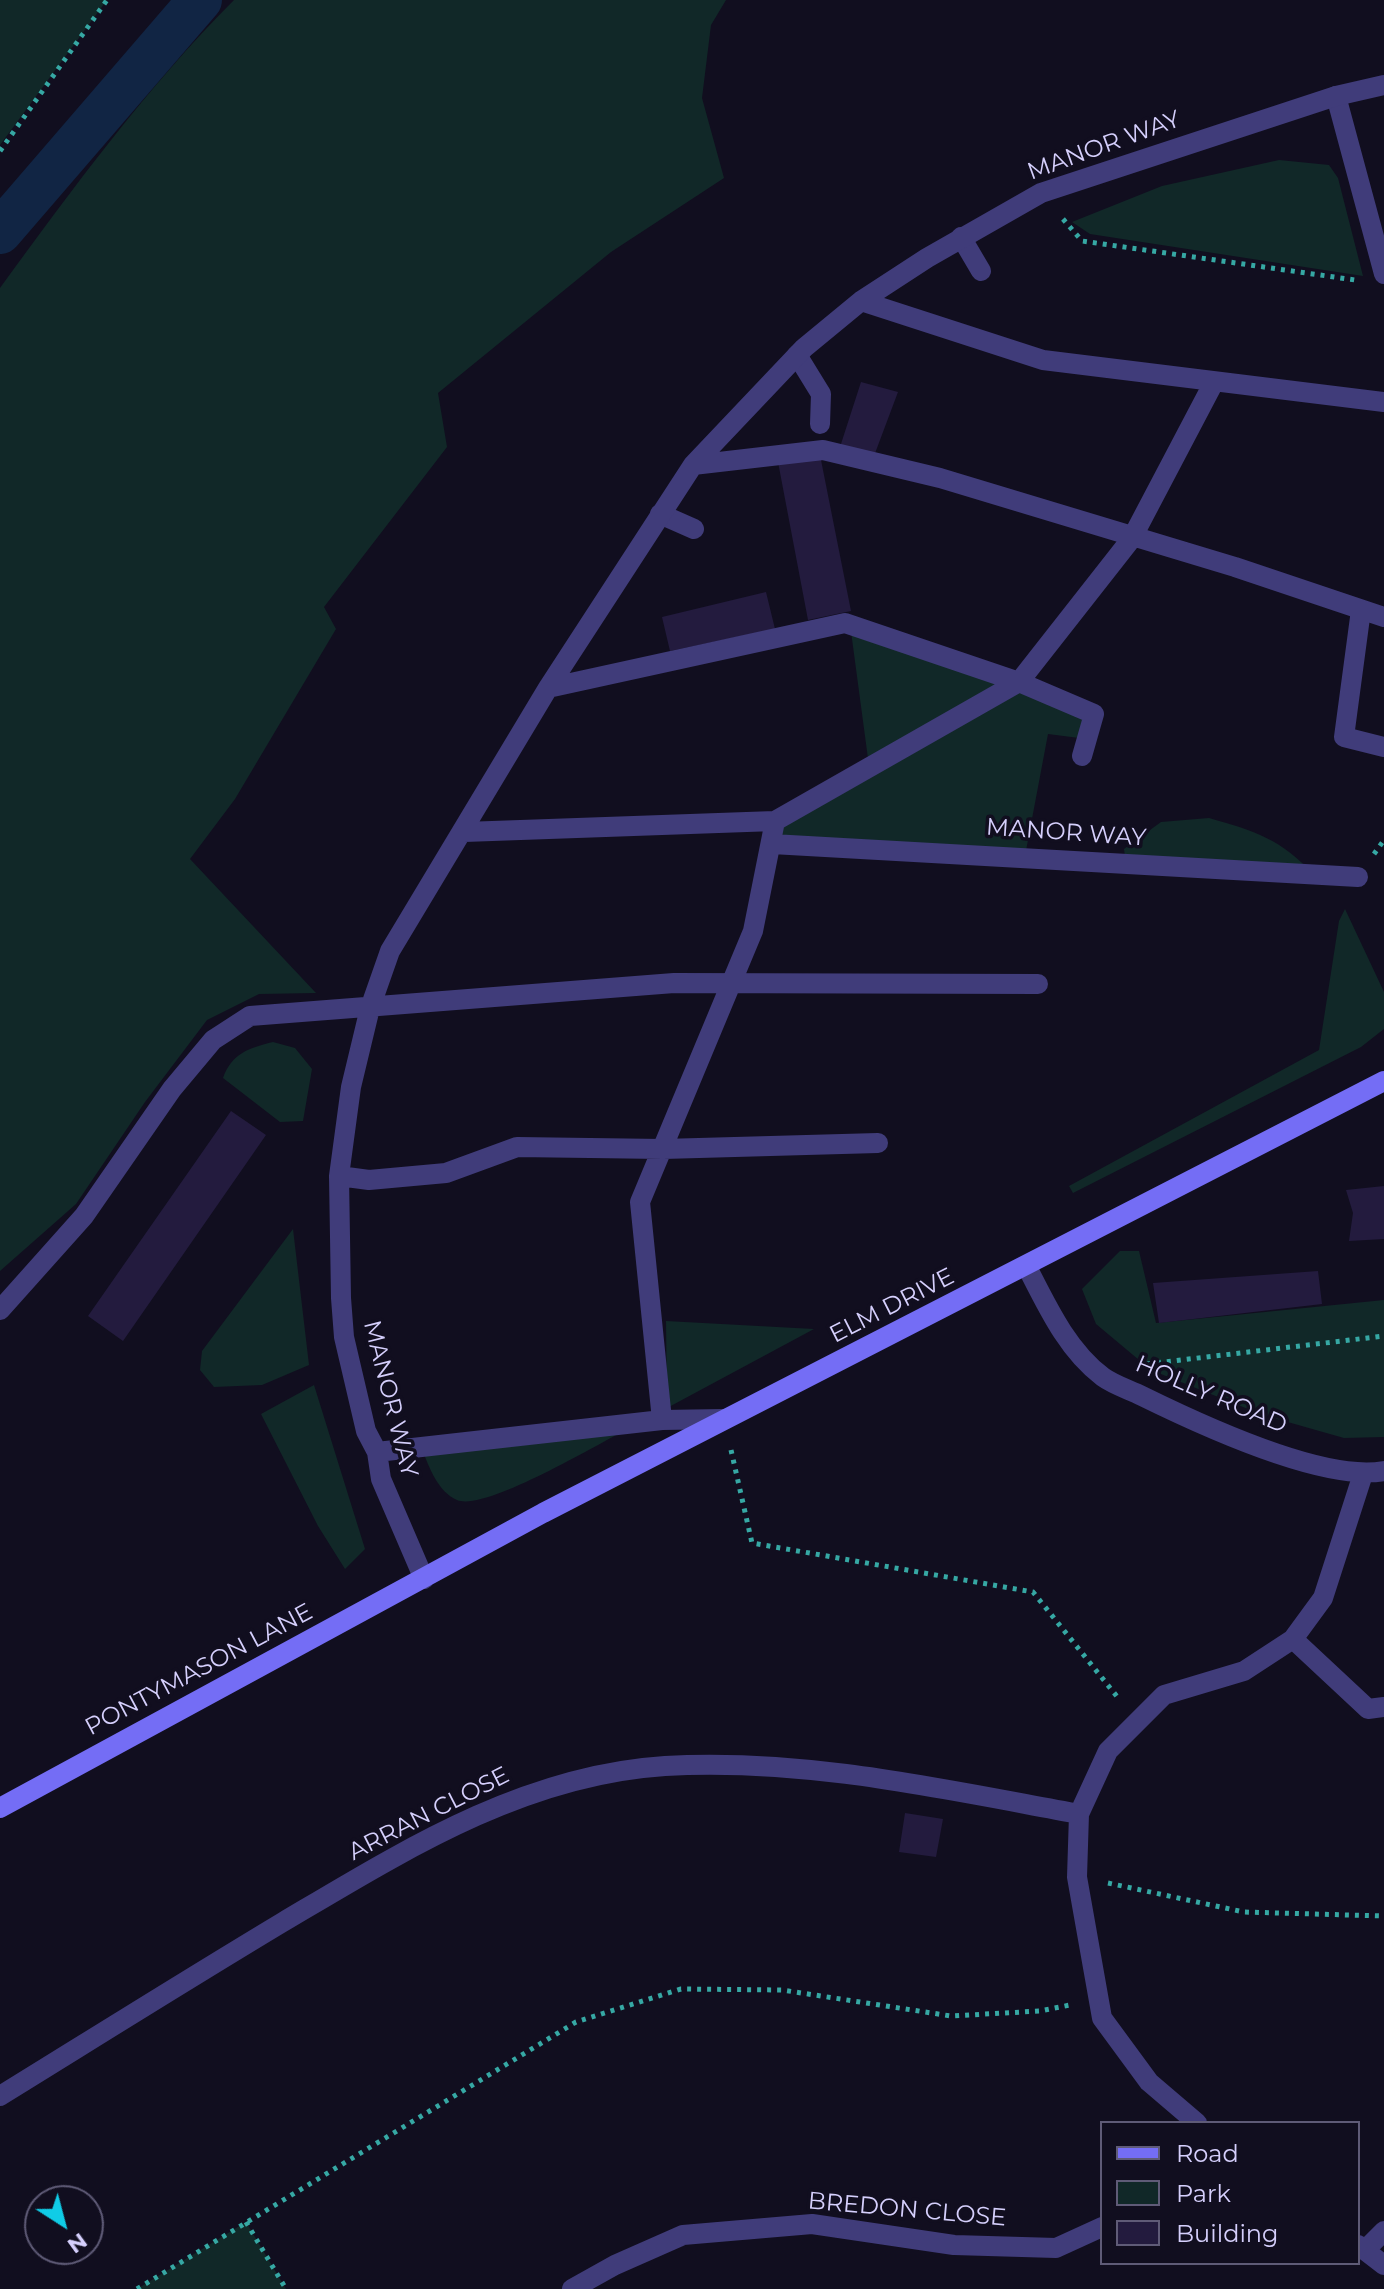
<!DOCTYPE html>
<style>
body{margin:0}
#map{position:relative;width:1384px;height:2289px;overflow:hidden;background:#110e1f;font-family:Montserrat,sans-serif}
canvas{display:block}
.legend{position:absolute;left:1100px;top:2121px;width:260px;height:144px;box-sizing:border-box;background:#110e1f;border:2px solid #5f5b77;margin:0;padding:10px 14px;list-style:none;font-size:24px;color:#d5cffc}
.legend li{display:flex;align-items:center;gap:16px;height:40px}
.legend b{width:40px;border:2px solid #5f5b77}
.north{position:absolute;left:24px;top:2185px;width:80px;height:80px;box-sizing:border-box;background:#110e1f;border:2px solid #5f5b77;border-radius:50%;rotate:144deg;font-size:22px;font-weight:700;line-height:32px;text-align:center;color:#d5cffc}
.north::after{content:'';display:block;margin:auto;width:28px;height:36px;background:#10cce6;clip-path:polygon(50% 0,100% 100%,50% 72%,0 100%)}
</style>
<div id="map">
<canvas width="1384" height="2289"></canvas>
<ul class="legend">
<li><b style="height:10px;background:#746df5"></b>Road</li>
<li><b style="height:22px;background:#112828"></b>Park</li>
<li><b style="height:22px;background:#231b3e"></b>Building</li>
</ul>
<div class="north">N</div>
</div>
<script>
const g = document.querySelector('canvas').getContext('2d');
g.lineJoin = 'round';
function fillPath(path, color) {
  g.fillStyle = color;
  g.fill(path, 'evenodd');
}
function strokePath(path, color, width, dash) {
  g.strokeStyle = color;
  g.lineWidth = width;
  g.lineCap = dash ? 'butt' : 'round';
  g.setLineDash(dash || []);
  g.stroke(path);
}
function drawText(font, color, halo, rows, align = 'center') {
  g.font = font + ' Montserrat,sans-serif';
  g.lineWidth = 7;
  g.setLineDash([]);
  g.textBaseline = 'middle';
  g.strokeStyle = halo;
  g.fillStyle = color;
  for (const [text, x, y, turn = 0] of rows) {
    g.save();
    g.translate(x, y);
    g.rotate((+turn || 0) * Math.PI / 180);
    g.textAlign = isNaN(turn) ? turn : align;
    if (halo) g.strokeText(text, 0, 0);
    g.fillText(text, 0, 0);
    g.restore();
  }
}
const green = new Path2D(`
 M0,0H107L0,145Z
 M234,0H726L711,25L702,98L724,178L611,252L438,393L447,447L324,607L336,629L235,799L190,859L316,993L259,994L207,1020L145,1102L76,1204L0,1271V288C73,188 147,87 234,0Z
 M1279,160L1329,165L1338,178L1363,276L1090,234L1072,222L1162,186Z
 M850,624L1094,714L1087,739L1048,734L1025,856L772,844L775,821L869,766Z
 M1209,818C1255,831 1281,839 1314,875L1126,863L1124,849L1161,822Z
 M1345,909L1384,992V1029L1361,1047L1073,1193L1069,1186L1319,1050L1339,921Z
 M273,1042L295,1048L312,1069L303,1121L280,1122L223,1078C232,1053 249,1048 273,1042Z
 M293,1229L309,1365L262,1385L214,1387L200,1370L202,1351Z
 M1120,1251H1139L1156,1323L1384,1300V1437L1344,1438L1263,1415L1151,1370L1096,1324L1082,1289Z
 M666,1321L814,1329L667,1408Z
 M314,1385L365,1549L345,1569L318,1526L261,1414Z
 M628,1429C597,1444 485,1512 457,1500C438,1492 429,1467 422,1449Z
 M246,2222L286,2289H137Z`);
const canal = new Path2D(`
 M0,232L200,0`);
const building = new Path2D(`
 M861,382L898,392L874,456L840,447Z
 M820,455L851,611L808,620L778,462Z
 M766,592L775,629L670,651L662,617Z
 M231,1111L266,1135L123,1341L88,1316Z
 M1384,1186V1239L1349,1241L1353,1213L1346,1190Z
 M1318,1271L1322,1304L1159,1323L1153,1283Z
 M905,1813L943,1819L936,1857L899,1852Z`);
const path = new Path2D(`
 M0,151L107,0
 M1063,219L1082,241L1355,280
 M1374,854L1384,840
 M1147,1364L1384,1336
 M731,1450L752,1543L1033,1592L1119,1699
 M1108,1883L1244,1912L1384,1916
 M246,2222L286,2289
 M137,2289L576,2022L681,1989L782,1990L951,2016L1040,2011L1070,2005`);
const lane = new Path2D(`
 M1336,96L1384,274
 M961,237L981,271
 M797,355L821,394L820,424
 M660,514L694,529`);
const street = new Path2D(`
 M861,301L1043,360L1384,402
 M693,465L823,450L940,478L1235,567L1384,617
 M1361,610L1344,737L1384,747
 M548,688L845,623L1019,682L1094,714L1082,756
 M464,832L775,821
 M772,844L1358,877
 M339,1176L369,1180L446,1173L517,1147L663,1149L878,1143
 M1027,1267C1047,1306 1067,1350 1103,1377C1114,1385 1130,1390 1142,1396C1199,1424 1322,1482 1384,1471
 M0,1310L84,1216L172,1089L213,1040L250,1016L674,983L1038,984
 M662,1420L640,1202L753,931L775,821L1019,682L1132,538L1214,382
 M377,1452L662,1420L724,1419
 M424,1579L381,1479L377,1452L366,1431L344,1337L341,1298L339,1176L351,1087L370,1008L390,951L548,688L693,465L804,348L861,301L927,258L1041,193L1336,96L1384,85
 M1293,1639L1368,1709L1384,1707
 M0,2096C94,2038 188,1979 283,1922C403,1851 523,1775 665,1766C805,1758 942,1789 1079,1814
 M1197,2123L1149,2082L1102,2018L1077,1877L1079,1814L1108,1751L1164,1695L1244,1671L1293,1639L1323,1598L1363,1474
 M1358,2245L1384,2265
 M1365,2250L1384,2231
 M572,2289L615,2265L683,2235L812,2224L954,2245L1056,2248L1102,2227`);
const secondary = new Path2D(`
 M0,1808L543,1513L1384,1081`);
const streetNames = [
 ["MANOR WAY",1104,146,-20],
 ["MANOR WAY",1066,833,4],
 ["ELM DRIVE",892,1306,-27],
 ["HOLLY ROAD",1211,1395,23],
 ["MANOR WAY",390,1399,76],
 ["PONTYMASON LANE",199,1670,-28],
 ["ARRAN CLOSE",429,1814,-27],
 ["BREDON CLOSE",907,2210,5]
];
fillPath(green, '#112828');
strokePath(canal, '#112544', 44);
fillPath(building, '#231b3e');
strokePath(path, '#36a8a4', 5, [4, 6]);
strokePath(lane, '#403c7a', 20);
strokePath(street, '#403c7a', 20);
strokePath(secondary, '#746df5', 20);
drawText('24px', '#d5cffc', '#110e1f', streetNames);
</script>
